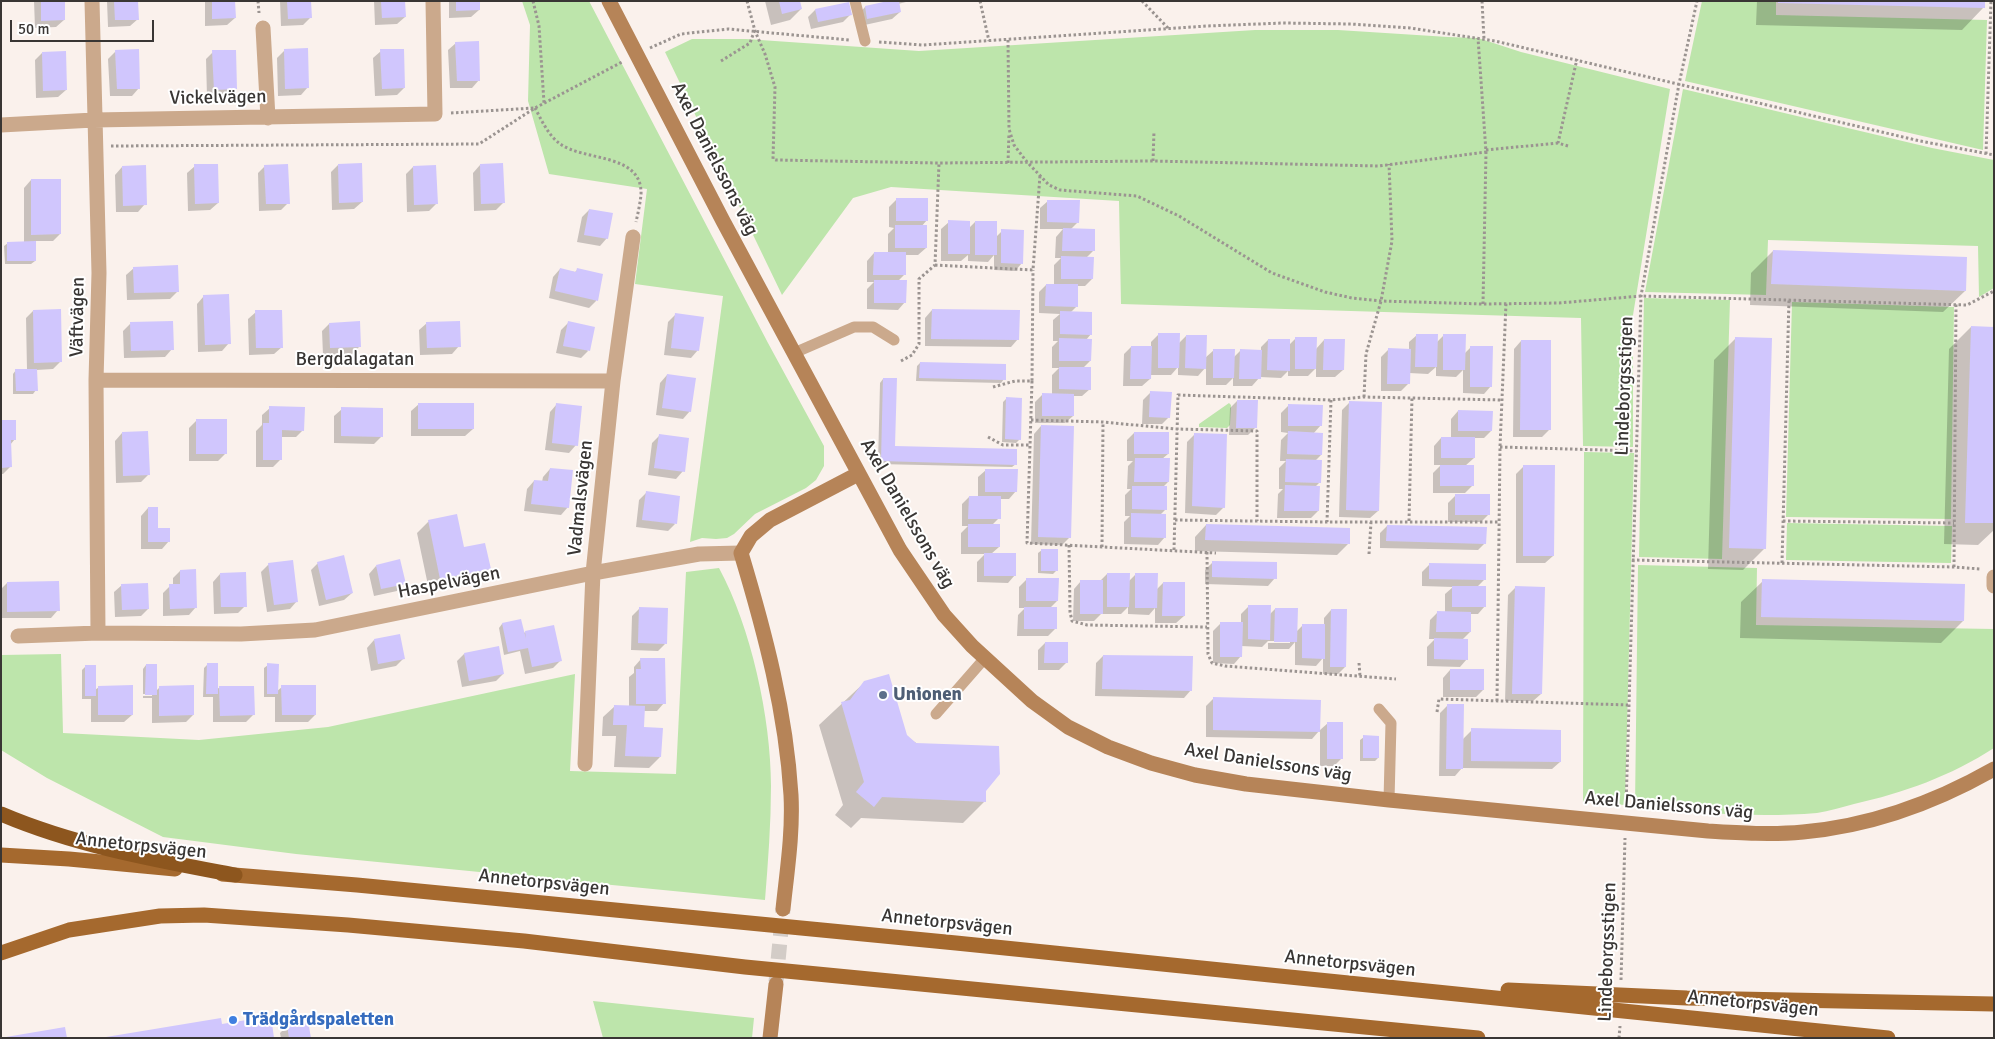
<!DOCTYPE html>
<meta charset="utf-8">
<style>
body{margin:0}
#map{position:relative;width:1995px;height:1039px;overflow:hidden;background:#faf1ec;font-family:Signika,sans-serif}
canvas{display:block}
.frame{position:absolute;inset:0;border:2px solid #393634;pointer-events:none}
.scale{position:absolute;left:10px;top:20px;width:144px;height:22px;box-sizing:border-box;border:2px solid #393634;border-top:0;padding-left:6px;font-size:15px;line-height:18px;white-space:nowrap;color:#393634;-webkit-text-stroke:4px #fff;paint-order:stroke}
</style>
<div id="map">
<canvas width="1995" height="1039"></canvas>
<div class="frame"></div>
<div class="scale">50 m</div>
</div>
<script>
const g = document.querySelector('canvas').getContext('2d');
g.lineJoin = 'round';
function fillPath(path, color) {
  g.fillStyle = color;
  g.fill(path, 'evenodd');
}
function strokePath(path, color, width, dash) {
  g.strokeStyle = color;
  g.lineWidth = width;
  g.lineCap = dash ? 'butt' : 'round';
  g.setLineDash(dash || []);
  g.stroke(path);
}
function drawText(font, color, halo, rows, align = 'center') {
  g.font = font + ' Signika,sans-serif';
  g.lineWidth = 4;
  g.setLineDash([]);
  g.textBaseline = 'middle';
  g.strokeStyle = halo;
  g.fillStyle = color;
  for (const [text, x, y, turn = 0] of rows) {
    g.save();
    g.translate(x, y);
    g.rotate((+turn || 0) * Math.PI / 180);
    g.textAlign = isNaN(turn) ? turn : align;
    if (halo) g.strokeText(text, 0, 0);
    g.fillText(text, 0, 0);
    g.restore();
  }
}
const green = new Path2D(`
 M522,1H589L768,343L824,446V466L816,480L806,488L755,514L734,534L727,538L716,539L702,538L690,542L723,296L635,284L647,189L549,174L528,101L530,25Z
 M1702,1H1776V15L1987,20L1983,150L1685,81Z
 M1255,30H1338L1448,37L1478,38L1521,52L1670,89L1633,315V447L1583,446L1581,318L1121,304L1119,201L891,187L853,198L782,295L665,52L692,39H746L919,51Z
 M1683,89L1932,148L1994,160V288L1979,297L1978,246L1768,240L1766,295L1645,292Z
 M1644,298L1730,300L1722,559L1639,557Z
 M1792,302L1954,307L1951,519L1786,517Z
 M1229,403L1231,405L1230,425L1227,428L1199,427V424Z
 M1584,452L1634,453L1625,805L1583,802Z
 M1787,523L1952,526L1951,563L1786,560Z
 M1638,565L1757,568L1756,625L1994,629V748C1951,776 1903,793 1854,804C1842,807 1829,811 1817,813C1756,818 1695,813 1635,806Z
 M719,568C751,627 771,718 771,786C771,824 768,862 765,900L296,854L163,837L47,778L1,750V655L61,654L63,733L199,740L328,727L575,674L570,771L676,774L686,572Z
 M593,1001L754,1018L752,1038H603Z`);
const shadow = new Path2D(`
 M34,1H63L64,20L56,27L35,28Z
 M107,1H137L138,19L130,26L108,27Z
 M205,1H234L235,18L227,25L205,26Z
 M280,1H310V18L303,25L281,26Z
 M374,1H404L405,17L397,24L375,25Z
 M449,1H479V10L471,17L449,18Z
 M765,1H799L801,9L790,20L771,25Z
 M890,1H910L898,4L900,12L892,19L860,26L858,15L865,7Z
 M1757,1H1984L1983,8L1962,30L1756,25Z
 M815,10L851,14L843,22L811,29L808,17Z
 M456,43L479,80L472,88H450L448,50Z
 M285,50L308,87L301,95L278,96L277,58Z
 M116,51L139,88L132,96H110L108,59Z
 M381,51L404,88L397,95L375,96L373,58Z
 M213,52L236,89L229,96L207,97L206,59Z
 M42,53L66,90L58,97L36,98L35,60Z
 M338,165L362,202L354,209L332,210L331,172Z
 M480,165L504,202L496,210L474,211L473,173Z
 M195,166L218,203L210,210L188,211L187,173Z
 M265,166L288,203L281,210L259,211L258,173Z
 M122,167L145,204L138,212H116L115,175Z
 M413,167L436,204L429,211L407,212L406,174Z
 M31,180L60,234L53,241H34L35,261L31,264H5L4,246L8,243H24V188Z
 M897,199L927,220L921,227L926,248L918,255H905L904,275L898,281L905,302L898,310L867,309V289L874,282H867V261L874,253L888,254V234L894,228L889,227V207Z
 M1048,201L1078,222L1070,230L1093,251L1086,258L1092,279L1085,286H1077V306L1070,313L1091,334L1086,340L1090,361L1083,368L1090,389L1082,396H1073V416L1065,423H1035V402L1042,395H1052V375L1059,368H1052V347L1058,341H1053V320L1060,314L1039,313V292L1046,285H1054V265L1061,258H1055L1056,237L1063,229H1040V208Z
 M589,210L607,238L600,246L577,242L582,217Z
 M949,222L969,228L975,222L996,237L1002,231L1022,263L1015,271L994,270V255L988,262L968,261V255L961,261H941V229Z
 M1773,251L1965,291L1943,312L1750,305L1751,273Z
 M134,268L178,291L170,299L127,300L126,275Z
 M560,269L575,272L578,269L602,275L596,301L589,308L549,298L553,277Z
 M204,296L229,343L222,351L198,352L197,304Z
 M932,310L1018,339L1011,347L925,346V318Z
 M33,311L60,362L53,369L36,370V390L33,394H13V374L16,370H27L26,318Z
 M256,312L282,347L274,354L249,355L248,319Z
 M676,314L698,350L691,358L664,355L668,322Z
 M427,323L459,346L452,354L420,355L419,330Z
 M568,323L588,351L581,358L556,353L561,330Z
 M130,324L172,349L165,357L124,358L123,331Z
 M329,324L359,347L352,354L323,355L322,331Z
 M1971,327L1994,328V530L1978,545L1944,544L1949,349Z
 M1159,334L1179,343L1186,336L1205,358L1214,350L1234,357L1241,350L1261,351V347L1268,340L1289,345L1296,338L1316,349L1324,340L1343,370L1335,377H1316V368L1308,376H1288V371L1281,378L1260,377L1252,386H1233V378L1226,385H1206V367L1198,376L1178,375V367L1171,375H1150V379L1142,386H1123L1124,354L1131,347L1151,348V342Z
 M1417,335L1437,342L1444,335L1464,354L1471,347L1491,386L1484,394L1463,393V370L1456,377L1436,376V367L1428,374L1409,373V383L1401,391H1381V357L1389,349L1409,350V342Z
 M1736,338L1765,548L1743,570L1708,569L1714,360Z
 M1521,341L1549,430L1542,437H1513L1514,349Z
 M920,363L1004,379L1001,383L916,381L917,366Z
 M667,375L690,411L683,419L656,415L660,383Z
 M883,379L893,447L1016,464L1012,467L878,464L880,383Z
 M1151,392L1169,417L1162,424H1142L1143,400Z
 M1006,399L1020,439L1016,443L1002,442L1003,402Z
 M1237,401L1255,428L1248,435H1229L1230,408Z
 M1349,403L1378,511L1370,518L1339,517L1342,410Z
 M419,404L473,429L465,436H411V411Z
 M557,404L576,445L569,453L545,450L550,412Z
 M1289,405L1321,425L1313,434L1321,455L1315,461L1320,482L1315,487L1318,511L1311,518H1277L1278,494L1283,489H1279V468L1286,461H1280L1281,440L1288,433L1281,432V413Z
 M270,408L303,430L296,437H281L280,460L273,467H256V431L262,425V415Z
 M342,409L382,436L374,444L334,443V416Z
 M1458,411L1491,431L1484,438H1474V458L1465,466L1473,485L1465,493H1433V473L1441,465H1434V446L1441,438H1451V419Z
 M197,420L225,454L218,461H189V428Z
 M1,421L15,439L10,445V467L3,474H1Z
 M1041,426L1070,537L1062,545L1031,544L1034,434Z
 M122,433L148,475L141,482L116,483L115,441Z
 M1134,433L1168,454L1162,459L1168,482L1162,488L1166,509L1160,515L1165,537L1158,545L1124,544V522L1130,516H1125V495L1131,489H1127L1128,466L1133,461H1127V440Z
 M1195,434L1224,507L1216,515L1185,513L1187,442Z
 M659,436L683,471L676,479L648,475L652,443Z
 M1524,466L1553,556L1545,563H1516V474Z
 M550,469L568,507L561,515L524,511L527,489L534,481L542,482L543,477Z
 M986,470L1016,491L1009,499H1000L999,518L992,525L999,547L991,554L1015,575L1008,583L977,582V562L985,554H961V533L968,526H962V504L969,497H978V477Z
 M646,493L675,524L668,531L636,527L639,500Z
 M1456,495L1488,515L1481,522H1448V503Z
 M148,508L157,529L169,541L162,549H141V516Z
 M429,521L463,548L489,569L478,580L429,590L417,533Z
 M1206,525L1348,544L1337,555L1195,551V537Z
 M1387,526L1485,543L1478,550L1380,548V533Z
 M1042,550L1057,570L1053,574L1038,573V553Z
 M1213,562L1275,578L1268,586L1205,584V570Z
 M318,563L352,593L344,600L319,606L311,570Z
 M269,564L297,601L290,609L267,612L261,572Z
 M1430,564L1484,580L1477,587L1485,606L1478,614H1470V632L1462,640L1467,659L1460,667L1427,666V647L1435,639H1429L1430,620L1437,613H1445V594L1453,587L1422,586V572Z
 M376,566L404,583L397,591L374,596L369,574Z
 M180,571L196,607L189,615L163,616V593L170,586H173V578Z
 M220,574L245,606L238,613L214,614L213,582Z
 M1107,574L1128,582L1135,575L1156,590L1163,583L1184,616L1176,623H1155V608L1149,615L1128,614V607L1121,614H1101L1094,621H1073L1074,589L1081,581H1100Z
 M1027,579L1057,601L1050,608L1055,629L1048,636H1017L1018,615L1025,608H1019V587Z
 M1763,581L1963,621L1941,643L1740,638L1741,602Z
 M7,583L58,610L51,618H1V589Z
 M122,585L148,609L141,616L115,617L114,592Z
 M1515,588L1541,694L1533,701H1505L1508,595Z
 M1249,606L1269,615L1275,609L1296,632L1303,625L1324,626V618L1331,610L1345,667L1338,674H1323V658L1316,666L1295,665V642L1289,649H1268V641L1262,647L1241,646V656L1234,664L1213,663V631L1221,623L1241,624V614ZM1268,641H1290V643H1268Z
 M640,608L665,644L658,651L631,650L632,616Z
 M520,620L523,634L525,632L560,661L553,668L525,674L520,651L504,655L499,628L502,624Z
 M374,640L404,658L396,666L371,671L367,648Z
 M1045,643L1067,662L1059,670H1038V650Z
 M464,654L503,674L496,681L462,687L457,661Z
 M1103,656L1191,690L1184,698L1095,696L1096,663Z
 M641,659L664,703L657,711H644L643,728L660,757L649,768L614,767L616,736H602L603,717L615,706L629,707V677L634,673V667Z
 M146,665L156,691L160,687L193,715L186,722L152,723V698H143V696H152V694H143V669Z
 M207,665L216,690L220,687L253,715L246,722H213V697H203L204,668Z
 M268,665L277,691L282,687L315,715L308,722H275V697H264V668Z
 M86,666L95,690L99,687L132,715L124,722H91V699H82V670Z
 M1450,670L1483,690L1476,697H1443V678Z
 M865,682L906,736L985,790V801L963,823L861,818L851,828L835,815L843,805L819,725Z
 M1214,698L1319,731L1312,739L1206,737V706Z
 M1447,706L1463,739L1472,730L1560,762L1552,769L1462,768L1455,776H1439L1440,713Z
 M1328,723L1342,758L1334,766H1320V730Z
 M1364,737L1378,758L1375,761H1360V740Z
 M287,1026L309,1038H281L280,1033Z`);
const building = new Path2D(`
 M41,1H65V20L41,21Z
 M114,1H138L139,20H115Z
 M212,1H235L236,18L212,19Z
 M287,1H311L312,18L288,19Z
 M381,1H405L406,17L382,18Z
 M456,1H480V10L456,11Z
 M779,1H800L802,9L782,14Z
 M888,1H899L901,12L867,19L865,6Z
 M1778,1H1985V8L1778,3Z
 M849,2L852,15L818,22L815,9Z
 M479,41L480,81H457L455,42Z
 M308,48L309,88L285,89L284,49Z
 M139,49L140,89H117L115,50Z
 M380,49H404L405,88L382,89Z
 M212,50H236L237,89L214,90Z
 M66,51L67,90L43,91L42,52Z
 M362,163L363,202L339,203L338,164Z
 M503,163L505,203L481,204L480,164Z
 M194,164H218L219,203L195,204Z
 M288,164L290,204H266L264,165Z
 M146,165L147,205L123,206L122,166Z
 M436,165L438,204L414,205L413,166Z
 M31,179H61V234L31,235Z
 M896,198H928V221H896Z
 M1047,200H1080L1079,223L1047,222Z
 M589,209L613,213L608,239L584,235Z
 M948,220L970,221V254H948Z
 M975,221H997V255H975Z
 M895,225H927V248H895Z
 M1063,228L1095,229V251H1062Z
 M1001,229L1024,230L1023,264L1001,263Z
 M36,241V261H7V242Z
 M1773,250L1967,257L1966,291L1771,284Z
 M874,252H906V275H873Z
 M1061,256L1094,257L1093,279H1061Z
 M178,265L179,292L134,293L133,267Z
 M560,268L576,272L577,268L603,274L598,301L555,291Z
 M874,280H907L906,303H874Z
 M1046,284H1078V307L1045,306Z
 M229,294L231,344L205,345L203,295Z
 M61,309L62,362L34,363L33,310Z
 M932,309L1020,310L1019,340L931,339Z
 M255,310H282L283,348H256Z
 M1060,311L1092,312V335L1060,334Z
 M675,313L704,317L699,351L671,348Z
 M173,321L174,350L131,351L130,322Z
 M360,321L361,347L330,348L329,323Z
 M460,321L461,347L427,348L426,322Z
 M568,321L595,327L590,351L563,346Z
 M1971,326L1994,327V523H1965Z
 M1158,333H1180L1179,368H1158Z
 M1416,334H1438L1437,367H1415Z
 M1443,334H1466L1465,370H1443Z
 M1186,335H1207L1206,369L1185,368Z
 M1295,337H1317L1316,369H1295Z
 M1735,337L1772,338L1766,549L1729,548Z
 M1059,338L1092,339L1091,361H1059Z
 M1268,339H1290V371L1267,370Z
 M1324,339H1345L1344,370H1323Z
 M1521,340H1551V430H1520Z
 M1131,346H1152L1151,379H1130Z
 M1470,346H1493L1492,387H1470Z
 M1388,348L1411,349L1410,384H1387Z
 M1213,349H1235L1234,378H1213Z
 M1240,349L1262,350L1261,379H1239Z
 M920,362L1006,364V380L919,378Z
 M1059,367H1091V390L1059,389Z
 M15,369H37L38,391H16Z
 M667,374L696,378L691,412L662,408Z
 M883,378H897L895,446L1017,449V465L881,461Z
 M1150,391L1172,392L1170,418L1149,417Z
 M1042,393L1074,394V416H1042Z
 M1006,397L1022,398L1021,440L1005,439Z
 M1237,400H1258L1257,428H1236Z
 M1349,401L1382,402L1379,511L1346,510Z
 M418,403H474V429H418Z
 M556,403L582,406L578,446L552,443Z
 M1288,404L1323,405L1322,426H1288Z
 M269,406L305,407L304,431L282,430V460H263V423H269Z
 M341,407L383,408V437L341,436Z
 M1458,410L1493,411L1492,431H1458Z
 M196,419H227V454H196Z
 M1,420H16V440H11L12,467L1,468Z
 M1041,425L1074,426L1071,538L1038,537Z
 M148,431L150,475L123,476L122,432Z
 M1288,431L1323,433L1322,455L1287,454Z
 M1134,432H1169V454H1134Z
 M1194,433L1227,434L1225,508L1192,506Z
 M659,434L689,438L685,472L654,468Z
 M1441,437H1475V458H1441Z
 M1135,458H1170L1169,482H1134Z
 M1286,459L1322,460L1321,483L1285,482Z
 M1440,465H1474V486H1440Z
 M1523,465H1555L1554,556H1523Z
 M550,468L573,470L569,508L531,504L534,480L548,481Z
 M985,469H1018L1017,492H985Z
 M1285,485L1320,486L1319,511H1284Z
 M1132,486H1167V510L1132,509Z
 M646,491L680,496L677,524L642,520Z
 M1455,494H1490V515H1455Z
 M969,496H1001V519H968Z
 M148,507H158V528H170V542H148Z
 M1131,513L1166,514V538L1131,537Z
 M457,514L464,547L485,543L491,569L440,579L428,520Z
 M968,524H1000V547H968Z
 M1206,524L1350,528V544L1205,540Z
 M1387,525L1487,527L1486,544L1386,541Z
 M1041,549H1058V571H1041Z
 M984,553H1016V576H984Z
 M344,555L353,593L326,600L317,562Z
 M400,559L406,584L381,589L376,565Z
 M293,560L298,602L274,605L268,563Z
 M1212,561L1277,562V579L1212,577Z
 M1429,563L1486,564V580L1429,579Z
 M196,569L197,608L170,609L169,584H180V570Z
 M246,572L247,607H221L220,573Z
 M1107,573H1130L1129,607H1107Z
 M1135,573H1158L1157,608H1135Z
 M1026,578H1059L1058,601H1026Z
 M1762,579L1965,584L1964,621L1761,617Z
 M1080,580H1103V614H1080Z
 M59,581L60,611L7,612V582Z
 M1163,582H1185V616H1162Z
 M148,583L149,609L122,610L121,584Z
 M1452,586H1486V607H1452Z
 M1515,586L1545,587L1542,694H1512Z
 M1248,605H1271L1270,640L1248,639Z
 M639,607L668,608L667,644L638,643Z
 M1024,607H1057V629H1024Z
 M1275,608H1298L1297,642H1274Z
 M1331,609H1347L1346,667H1330Z
 M1437,611L1471,612V632H1436Z
 M521,619L526,639L525,631L554,625L562,661L532,667L528,648L508,652L502,623Z
 M1220,622H1243L1242,657H1220Z
 M1302,624H1325V659L1302,658Z
 M400,634L405,659L378,664L374,639Z
 M1434,638L1468,639V660L1434,659Z
 M1045,642H1068V663H1044Z
 M499,646L504,674L469,681L464,653Z
 M1103,655L1193,656L1192,691L1102,689Z
 M640,658H665L666,704H636V669H641Z
 M207,663H218V694H206Z
 M267,663L279,664L278,694H267Z
 M146,664H157V695H145Z
 M85,665H96V696H85Z
 M1450,669H1484V690H1450Z
 M889,674L907,735L916,743L999,746L1000,774L986,791V802L882,797L874,807L856,792L864,782L841,702L850,700L864,681Z
 M133,685V715H98V686Z
 M194,685V715L159,716V686Z
 M281,685H316V715H282Z
 M219,686H254L255,715L220,716Z
 M1213,697L1321,700L1320,732L1213,730Z
 M1447,704H1464L1463,769H1446Z
 M614,705L645,706L644,727L663,728L661,757L625,756L627,725H613Z
 M1327,722H1343V759H1327Z
 M1471,728L1561,730V762L1471,761Z
 M1363,735L1379,736V758H1363Z
 M271,1016L274,1038H100L221,1018L222,1024Z
 M308,1021L311,1038H289L287,1025Z
 M65,1027L67,1038H6V1037Z`);
const secondaryTunnel = new Path2D(`
 M776,982L783,909`);
const path = new Path2D(`
 M258,1L259,13
 M533,1L539,26L544,103
 M747,1L755,31L765,54L775,87L773,159L776,160L939,163L1153,161L1379,166L1486,152L1478,38
 M980,1L989,41
 M1142,1L1168,28
 M1482,1L1484,39
 M1008,40L1009,129L1014,145L1027,162L1049,185L1060,190L1137,196L1179,216L1272,273L1325,292L1352,298L1381,301L1483,304L1559,303L1641,296L1967,305L1994,291
 M879,42L923,45L1207,26L1283,23L1351,24L1410,28L1495,41L1920,141L1994,155
 M650,48L681,34L728,29L850,40
 M721,61L750,43L754,32
 M535,108C541,119 548,135 559,143C583,162 643,152 641,195C640,204 638,213 636,222
 M451,113L534,108
 M111,146L479,144L535,108L622,62
 M1568,146L1558,143L1577,59
 M1486,150L1558,143
 M1986,154L1991,1
 M1153,161L1154,131
 M1008,163L1009,133
 M935,265L1033,270L1040,175
 M1483,304L1486,152
 M901,361L912,355L919,344V279L935,265L939,163
 M1032,381L1027,543L1216,553
 M993,387L1015,381H1032L1033,270
 M1364,397L1366,354L1381,301L1392,241L1389,164
 M1331,400L1327,522H1499
 M1031,420L1103,422L1177,429L1257,431V521
 M988,437L1003,445H1030
 M1500,447L1637,451
 M1175,520L1327,522
 M1409,521L1412,397
 M1783,521L1954,523
 M1069,545L1070,612L1072,621L1087,625L1207,627
 M1102,547L1103,422
 M1174,550L1178,395L1331,400L1364,397L1502,400
 M1207,552L1208,654L1212,663L1225,666L1396,679
 M1369,554L1371,522
 M1632,560L1954,567L1980,569
 M1782,563L1789,299
 M1954,567L1956,304
 M1359,663L1360,676
 M1497,701L1500,447L1506,303
 M1437,712L1439,699L1628,705
 M1626,807L1641,296L1679,84L1697,1
 M1621,980L1625,838
 M1619,1038L1620,1026`);
const lane = new Path2D(`
 M855,1L865,41
 M794,353L854,327H873L894,340
 M1379,709L1391,723L1389,800
 M936,714L985,658`);
const street = new Path2D(`
 M92,1L99,273L96,380L98,633
 M263,28L268,118
 M1,125L94,120L435,114L433,1
 M96,380L613,381
 M1994,577V586
 M18,636L98,633L241,634L315,630L593,573L699,554L741,553
 M585,764L593,573L613,381L633,237`);
const secondary = new Path2D(`
 M609,1L723,221L900,550L944,615L972,646L1032,701L1068,727L1108,747L1151,763L1195,775L1246,784L1389,800L1708,831C1740,833 1772,835 1803,832C1870,826 1936,802 1994,769
 M783,909C787,871 793,833 791,795C786,712 765,633 741,553L751,536L770,520L858,474
 M770,1038L776,984`);
const primary = new Path2D(`
 M1,855L69,859L175,869
 M222,874L357,885L956,943L1888,1038
 M1,953L69,930L160,916L204,915L348,925L524,941L745,967L1478,1038
 M1508,990L1687,998L1994,1004`);
const highway = new Path2D(`
 M1,814C76,846 156,860 235,875`);
const markers = [
 [883,695,5,"#5c6f8a"],
 [233,1020,5,"#3f7fe0"]
];
const streetNames = [
 ["Vickelvägen",218,98,-1],
 ["Axel Danielssons väg",714,159,63],
 ["Väftvägen",78,317,-89],
 ["Bergdalagatan",355,360],
 ["Lindeborgsstigen",1625,386,-88],
 ["Vadmalsvägen",581,498,-84],
 ["Axel Danielssons väg",907,514,60],
 ["Haspelvägen",449,583,-11],
 ["Axel Danielssons väg",1268,763,9],
 ["Axel Danielssons väg",1669,806,5],
 ["Annetorpsvägen",141,846,6],
 ["Annetorpsvägen",544,883,6],
 ["Annetorpsvägen",947,923,6],
 ["Lindeborgsstigen",1608,952,-88],
 ["Annetorpsvägen",1350,964,6],
 ["Annetorpsvägen",1753,1004,6]
];
const serviceNames = [
 ["Unionen",893,695]
];
const shopNames = [
 ["Trädgårdspaletten",243,1020]
];
fillPath(green, '#bde5ab');
fillPath(shadow, '#0003');
fillPath(building, '#d0c6fd');
strokePath(secondaryTunnel, '#d3ccc7', 15, [15, 8]);
strokePath(path, '#9b9491', 3, [2.5, 2.5]);
strokePath(lane, '#cba98c', 11);
strokePath(street, '#cba98c', 15);
strokePath(secondary, '#b68458', 15);
strokePath(primary, '#a5692e', 15);
strokePath(highway, '#8d561e', 15);
for (const [x, y, r, color] of markers) {
  const dot = new Path2D();
  dot.arc(x, y, r, 0, 2 * Math.PI);
  g.fillStyle = color;
  g.fill(dot);
  strokePath(dot, '#fff', 2);
}
drawText('19px', '#393634', '#fff', streetNames);
drawText('bold 19px', '#4e5e75', '#fff', serviceNames, 'left');
drawText('bold 19px', '#366cbe', '#fff', shopNames, 'left');
</script>
